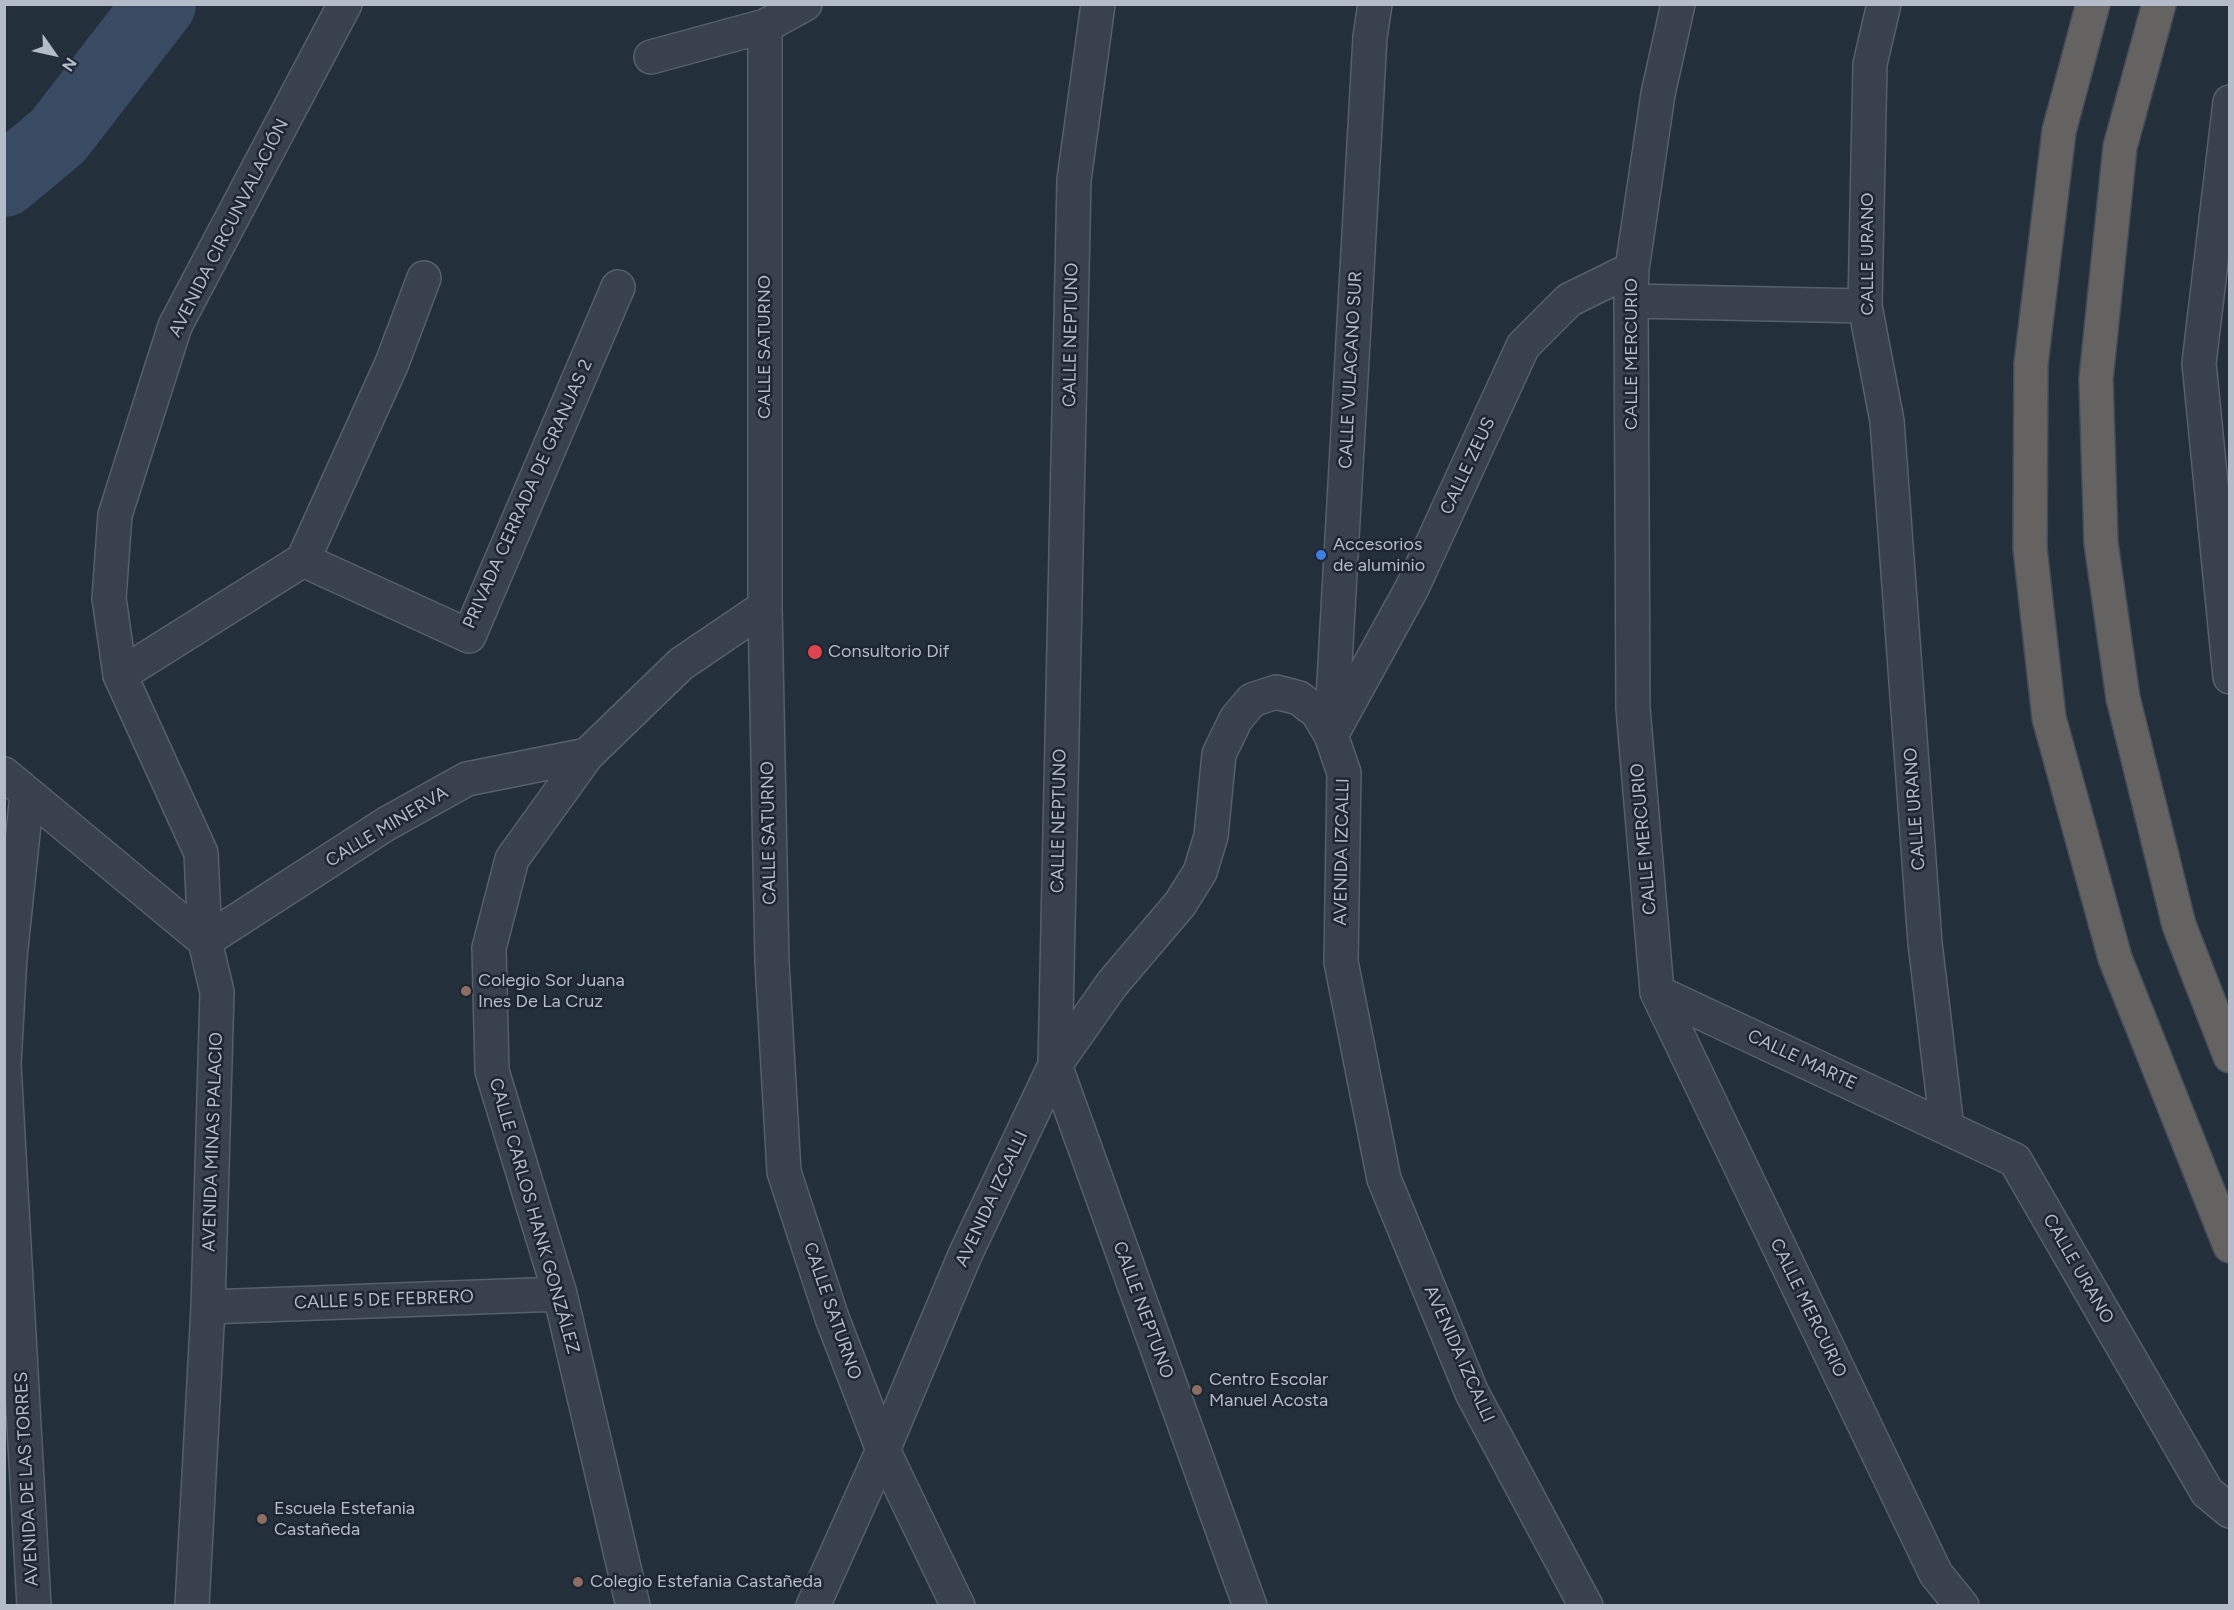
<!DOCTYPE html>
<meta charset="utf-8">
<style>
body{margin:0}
#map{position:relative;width:2234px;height:1610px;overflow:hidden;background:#242f3c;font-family:Figtree,sans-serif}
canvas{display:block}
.frame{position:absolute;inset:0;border:6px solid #b3bcc8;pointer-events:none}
.north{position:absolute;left:24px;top:24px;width:60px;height:60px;-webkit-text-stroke:4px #1d2632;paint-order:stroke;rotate:124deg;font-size:16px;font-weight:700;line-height:24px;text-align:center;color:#b3bcc8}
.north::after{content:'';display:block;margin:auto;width:21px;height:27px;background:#b3bcc8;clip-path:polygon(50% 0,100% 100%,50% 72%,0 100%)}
</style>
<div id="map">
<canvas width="2234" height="1610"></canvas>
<div class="frame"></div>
<div class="north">N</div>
</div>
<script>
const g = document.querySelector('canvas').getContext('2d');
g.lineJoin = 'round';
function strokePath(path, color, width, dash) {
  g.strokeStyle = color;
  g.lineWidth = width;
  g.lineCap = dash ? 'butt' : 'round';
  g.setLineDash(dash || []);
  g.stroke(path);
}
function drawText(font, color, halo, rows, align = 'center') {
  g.font = font + ' Figtree,sans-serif';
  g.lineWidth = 5;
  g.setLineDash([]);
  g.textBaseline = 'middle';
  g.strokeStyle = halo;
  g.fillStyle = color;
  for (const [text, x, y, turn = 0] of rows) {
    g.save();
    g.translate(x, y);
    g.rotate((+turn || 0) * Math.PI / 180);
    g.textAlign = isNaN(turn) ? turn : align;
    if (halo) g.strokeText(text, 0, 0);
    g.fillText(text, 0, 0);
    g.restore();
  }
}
const river = new Path2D(`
 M4,181L58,136L160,4`);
const pedestrian = new Path2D(`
 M10,957L27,795`);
const minor = new Path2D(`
 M1098,4L1074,180L1055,1065L1250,1606
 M1678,4L1658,94L1632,269L1631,301L1633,708L1657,992L1936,1574L1962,1606
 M1884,4L1870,64L1865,306L1887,421L1925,943L1947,1128
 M765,26V607L772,962L784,1172L832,1318L883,1450L958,1606
 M651,57L765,26L805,4
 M2230,102L2199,363L2230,677
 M1631,301L1865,306
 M303,560L469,636L618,287
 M303,560L392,363L424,278
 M120,675L303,560
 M1335,728L1412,588L1523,346L1569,300L1632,269
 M1331,735L1370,37L1375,4
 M205,941L386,824L467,779L587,755
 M1657,992L2015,1160L2207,1492L2230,1511
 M4,1064L34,1606
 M4,1064L10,957
 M208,1307L560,1294
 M633,1606L560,1294L492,1071L489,948L512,859L587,755L681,664L765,607`);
const tertiary = new Path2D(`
 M4,774L205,941
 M192,1606L208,1307L217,992L205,941L201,853L120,675L109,598L115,515L175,326L345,4
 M813,1606L883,1450L965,1255L1055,1065L1112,984L1180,904L1200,872L1211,836L1219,754L1236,719L1252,700L1276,692L1299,698L1317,712L1331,735L1344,773L1341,962L1384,1179L1472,1393L1586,1606`);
const trunk = new Path2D(`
 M2093,4L2059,131L2031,364L2030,548L2049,718L2115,958L2230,1246
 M2159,4L2120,147L2096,379L2101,543L2123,698L2179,925L2230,1056`);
const markers = [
 [1321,555,6,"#3f7fe0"],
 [815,652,8,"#e0444e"],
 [466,991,6,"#8d6e63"],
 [1197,1390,6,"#8d6e63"],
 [262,1519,6,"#8d6e63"],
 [578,1582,6,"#8d6e63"]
];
const streetNames = [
 ["AVENIDA CIRCUNVALACIÓN",229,228,-63],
 ["CALLE URANO",1868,254,-90],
 ["CALLE NEPTUNO",1071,335,-89],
 ["CALLE SATURNO",765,347,-90],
 ["CALLE MERCURIO",1632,354,-90],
 ["CALLE VULACANO SUR",1351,370,-87],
 ["CALLE ZEUS",1468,466,-65],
 ["PRIVADA CERRADA DE GRANJAS 2",528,494,-66],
 ["CALLE URANO",1915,809,-94],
 ["CALLE NEPTUNO",1059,821,-89],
 ["CALLE MINERVA",387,827,-31],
 ["CALLE SATURNO",769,833,-91],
 ["CALLE MERCURIO",1644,839,-95],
 ["AVENIDA IZCALLI",1342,852,-89],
 ["CALLE MARTE",1802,1060,25],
 ["AVENIDA MINAS PALACIO",213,1142,-88],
 ["AVENIDA IZCALLI",992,1199,-65],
 ["CALLE CARLOS HANK GONZÁLEZ",534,1216,74],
 ["CALLE URANO",2078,1269,60],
 ["CALLE 5 DE FEBRERO",384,1300,-2],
 ["CALLE MERCURIO",1808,1308,64],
 ["CALLE NEPTUNO",1143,1310,70],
 ["CALLE SATURNO",832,1311,71],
 ["AVENIDA IZCALLI",1459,1354,66],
 ["AVENIDA DE LAS TORRES",27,1479,-93]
];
const poiNames = [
 ["Accesorios",1333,545],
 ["de aluminio",1333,566],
 ["Consultorio Dif",828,652],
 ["Colegio Sor Juana",478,981],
 ["Ines De La Cruz",478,1002],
 ["Centro Escolar",1209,1380],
 ["Manuel Acosta",1209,1401],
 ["Escuela Estefania",274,1509],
 ["Castañeda",274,1530],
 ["Colegio Estefania Castañeda",590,1582]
];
strokePath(river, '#384b63', 72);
strokePath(pedestrian, '#565f6b', 36);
strokePath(minor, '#565f6b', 36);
strokePath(tertiary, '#565f6b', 36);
strokePath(trunk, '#434c58', 36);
strokePath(pedestrian, '#38414d', 33);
strokePath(minor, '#38414d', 33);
strokePath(tertiary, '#38414d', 33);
strokePath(trunk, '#646361', 33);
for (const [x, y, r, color] of markers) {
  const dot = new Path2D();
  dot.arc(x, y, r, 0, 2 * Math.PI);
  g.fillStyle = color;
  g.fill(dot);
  strokePath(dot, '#1d2632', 2);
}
drawText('18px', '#b3bcc8', '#1d2632', streetNames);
drawText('18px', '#b3bcc8', '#1d2632', poiNames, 'left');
</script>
